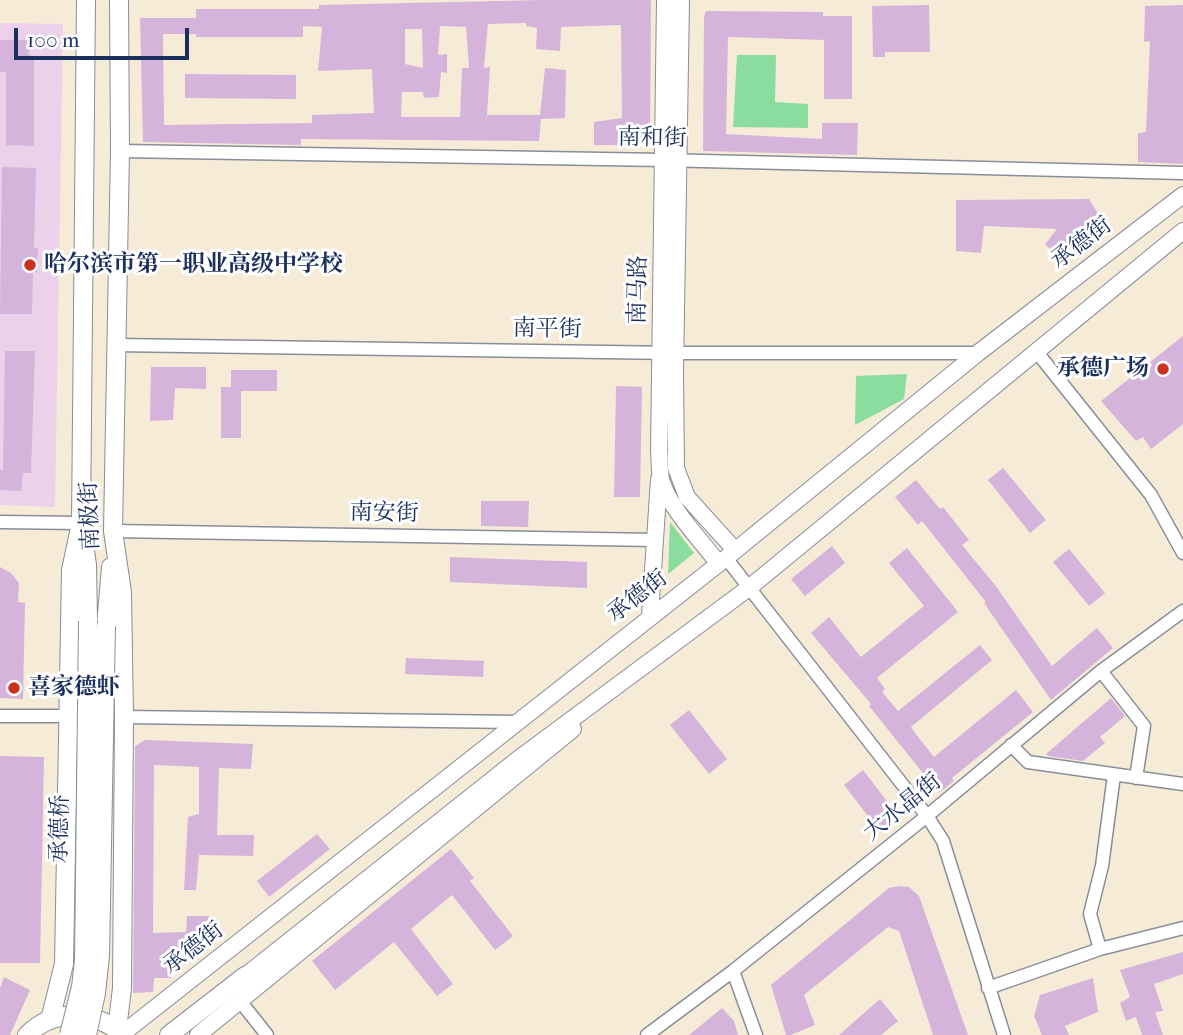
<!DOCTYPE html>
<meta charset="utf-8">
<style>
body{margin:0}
#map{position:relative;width:1183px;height:1035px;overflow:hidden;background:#f6ebd7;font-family:"IM FELL French Canon",serif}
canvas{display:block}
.scale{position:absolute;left:14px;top:28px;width:175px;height:32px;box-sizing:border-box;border:4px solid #1b2f5e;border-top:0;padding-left:9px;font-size:21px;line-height:24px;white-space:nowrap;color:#1b2f5e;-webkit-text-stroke:5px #fff;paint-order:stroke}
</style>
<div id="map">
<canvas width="1183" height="1035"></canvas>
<div class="scale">100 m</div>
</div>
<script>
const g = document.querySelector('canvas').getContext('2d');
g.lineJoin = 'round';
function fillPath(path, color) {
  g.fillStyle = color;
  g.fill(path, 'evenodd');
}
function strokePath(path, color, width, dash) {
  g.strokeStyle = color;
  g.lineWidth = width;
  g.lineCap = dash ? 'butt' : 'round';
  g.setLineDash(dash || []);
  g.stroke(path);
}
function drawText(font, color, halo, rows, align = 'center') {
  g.font = font + ' "IM FELL French Canon","Noto Serif SC",serif';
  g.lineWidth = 6;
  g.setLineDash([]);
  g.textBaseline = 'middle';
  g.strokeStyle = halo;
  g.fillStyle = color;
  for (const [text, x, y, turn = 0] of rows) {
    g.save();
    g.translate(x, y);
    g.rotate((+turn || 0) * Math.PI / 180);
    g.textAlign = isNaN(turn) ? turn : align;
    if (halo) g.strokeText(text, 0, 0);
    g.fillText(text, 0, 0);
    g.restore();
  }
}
const built = new Path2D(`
 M0,23L63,24L55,507L0,505Z`);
const green = new Path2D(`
 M737,55H776L775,102L808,104V128L733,127Z
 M907,374L904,399L855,425L856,376Z
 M670,522L694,553L668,574Z`);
const building = new Path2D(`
 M543,0H651L650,138L645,145H594V122L622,118L621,25L561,27L560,51L536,49L537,28L526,26V23L488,24L484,68L490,67L487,115H540L545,68L566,70L565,118L541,119L539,141L301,139V145L143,142L140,18H196V9H319V5ZM303,26L322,27L318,71L372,69L374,113L312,115V123L164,125L163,34H196V37H303ZM440,26L466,27L469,68H462L460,117H401L402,92H423L424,98L439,97L441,72L447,73V54L438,55ZM405,29H422L423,68L405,64Z
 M929,5L930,52H885V57H873L872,6Z
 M1183,5V164L1138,162V133L1146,132L1150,41L1144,42L1145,6Z
 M706,11L823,12V16H852V99H824V40L728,37L726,134L822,139V123H858L857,155L703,151L704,17Z
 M0,40H30L29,55L34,56V146L6,145V72H0Z
 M185,74L296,75V99L185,98Z
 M2,167L36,168L34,248H38L37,272H33L32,314H0Z
 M1089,199L1102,220L1057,256L1045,244L1057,229L984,226L981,253L956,251V200Z
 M1183,336V424L1151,449L1143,437L1136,441L1101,401Z
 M5,351H35L31,473H23L21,491L0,490V470H3Z
 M151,367H206V389L175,388L173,420L150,421Z
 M231,370H277V391H241V438H221V387H231Z
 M616,386L642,387L640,497H614Z
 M1003,468L1046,520L1030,533L988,480Z
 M916,480L940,509L943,507L969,540L962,545L995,585L1052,666L1097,628L1113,648L1051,700L984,603L986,602L922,521L918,525L895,497Z
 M481,501H529L528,527L481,526Z
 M832,546L845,563L805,596L791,579Z
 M907,548L958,612L877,678L885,689L882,692L898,711L980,645L992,660L911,727L915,733L934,757L1016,690L1033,712L952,778L954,781L939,793L869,706L871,704L811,633L829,617L861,657L924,606L889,563Z
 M1069,549L1105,593L1089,606L1053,562Z
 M450,557L587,562V588L450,582Z
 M0,567L11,573L19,583L18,602L25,603L23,699L0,698Z
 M406,658L484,661L483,677L405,674Z
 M1111,698L1125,716L1100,737L1105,743L1083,761L1048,756L1046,754Z
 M689,710L727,759L709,774L670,725Z
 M145,740L253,744L251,769L219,768L217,835H254L253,856L199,855L196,890H184L188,817L199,814V767L154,765L153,933L186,932L187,916H209L207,949H190L189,964L171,965V978H154L153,992L133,993L135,746Z
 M0,756L44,757L40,963H0Z
 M863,770L900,818L881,833L844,785Z
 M317,834L330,849L269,897L257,881Z
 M451,849L474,878L470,881L513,936L495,950L452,895L411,929L453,984L437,996L394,942L335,990L312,961Z
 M899,886L909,887L919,896L968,1035H933L899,931L888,927L804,995L815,1025L791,1035H786L771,985L889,888Z
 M1183,952V974L1154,984L1163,1011L1155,1012L1163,1035H1142L1136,1017L1126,1021L1120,1003L1130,997L1120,970Z
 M4,977L30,990L10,1035H0V988Z
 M1093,978L1098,1012L1065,1026L1069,1035H1042L1034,1016L1040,995Z
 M880,999L898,1021L881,1035H839Z
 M722,1008L734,1021L738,1035H689Z`);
const minor = new Path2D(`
 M120,151L663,160L1183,173
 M116,345L675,353H978
 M1036,351L1151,495L1183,553
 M0,522L81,523
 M113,531L655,540
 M726,558L927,816L943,841L1004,1035
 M1101,671L1144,726L1136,778
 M0,716H68
 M124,717L517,722
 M1011,745L1028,762L1183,784
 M1100,949L1090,914L1102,866L1114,775
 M733,971L756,1035
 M988,988L1100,949L1183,928
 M240,1001L267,1035
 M647,1035L733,971L927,816L1101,671L1183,611`);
const major = new Path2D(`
 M665,0L659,451C660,460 659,470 661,479C668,507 701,540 718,563
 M681,0L675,373L676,468L687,497L735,550
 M650,616L659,479
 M245,976L517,760L750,587L1183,231
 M122,1034L726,558L978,353L1183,195
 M198,1035L573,729`);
const highway = new Path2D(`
 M83,537L87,565L88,621
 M106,626L111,567
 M50,1020L64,964L71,570L81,523L86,0
 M117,1030L122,988L124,717L122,592L113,531L120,151L119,0
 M27,1035C54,1008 95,1010 123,1035
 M169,1035L245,976`);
const highwayBridge = new Path2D(`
 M69,1035L81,987L84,960L88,621
 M87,1035L96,993L100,956L106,626`);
const markers = [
 [30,265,7,"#c8321e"],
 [1163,369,7,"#c8321e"],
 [14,688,7,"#c8321e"]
];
const streetNames = [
 ["南和街",652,139,1],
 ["承德街",1082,244,-37],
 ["南马路",639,290,-89],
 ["南平街",547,330,1],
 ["南安街",384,514,1],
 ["南极街",91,516,-92],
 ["承德街",638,597,-38],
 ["大水晶街",903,808,-39],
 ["承德桥",61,829,-89],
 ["承德街",194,949,-38]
];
const poiNames = [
 ["哈尔滨市第一职业高级中学校",44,265],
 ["承德广场",1149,369,"right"],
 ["喜家德虾",28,688]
];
fillPath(built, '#ecd1ea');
fillPath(green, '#8add9e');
fillPath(building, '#d5b4db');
strokePath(minor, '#888d9a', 15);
strokePath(major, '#888d9a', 18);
strokePath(highway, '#888d9a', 20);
strokePath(minor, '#fff', 12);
strokePath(major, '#fff', 16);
strokePath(highway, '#fff', 18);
strokePath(highwayBridge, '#888d9a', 20, []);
strokePath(highwayBridge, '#fff', 18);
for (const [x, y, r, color] of markers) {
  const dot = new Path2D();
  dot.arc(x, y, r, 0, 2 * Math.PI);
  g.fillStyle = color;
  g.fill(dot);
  strokePath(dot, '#fff', 2.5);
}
drawText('23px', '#1b2f5e', '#fff', streetNames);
drawText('bold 23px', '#1b2f5e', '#fff', poiNames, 'left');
</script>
